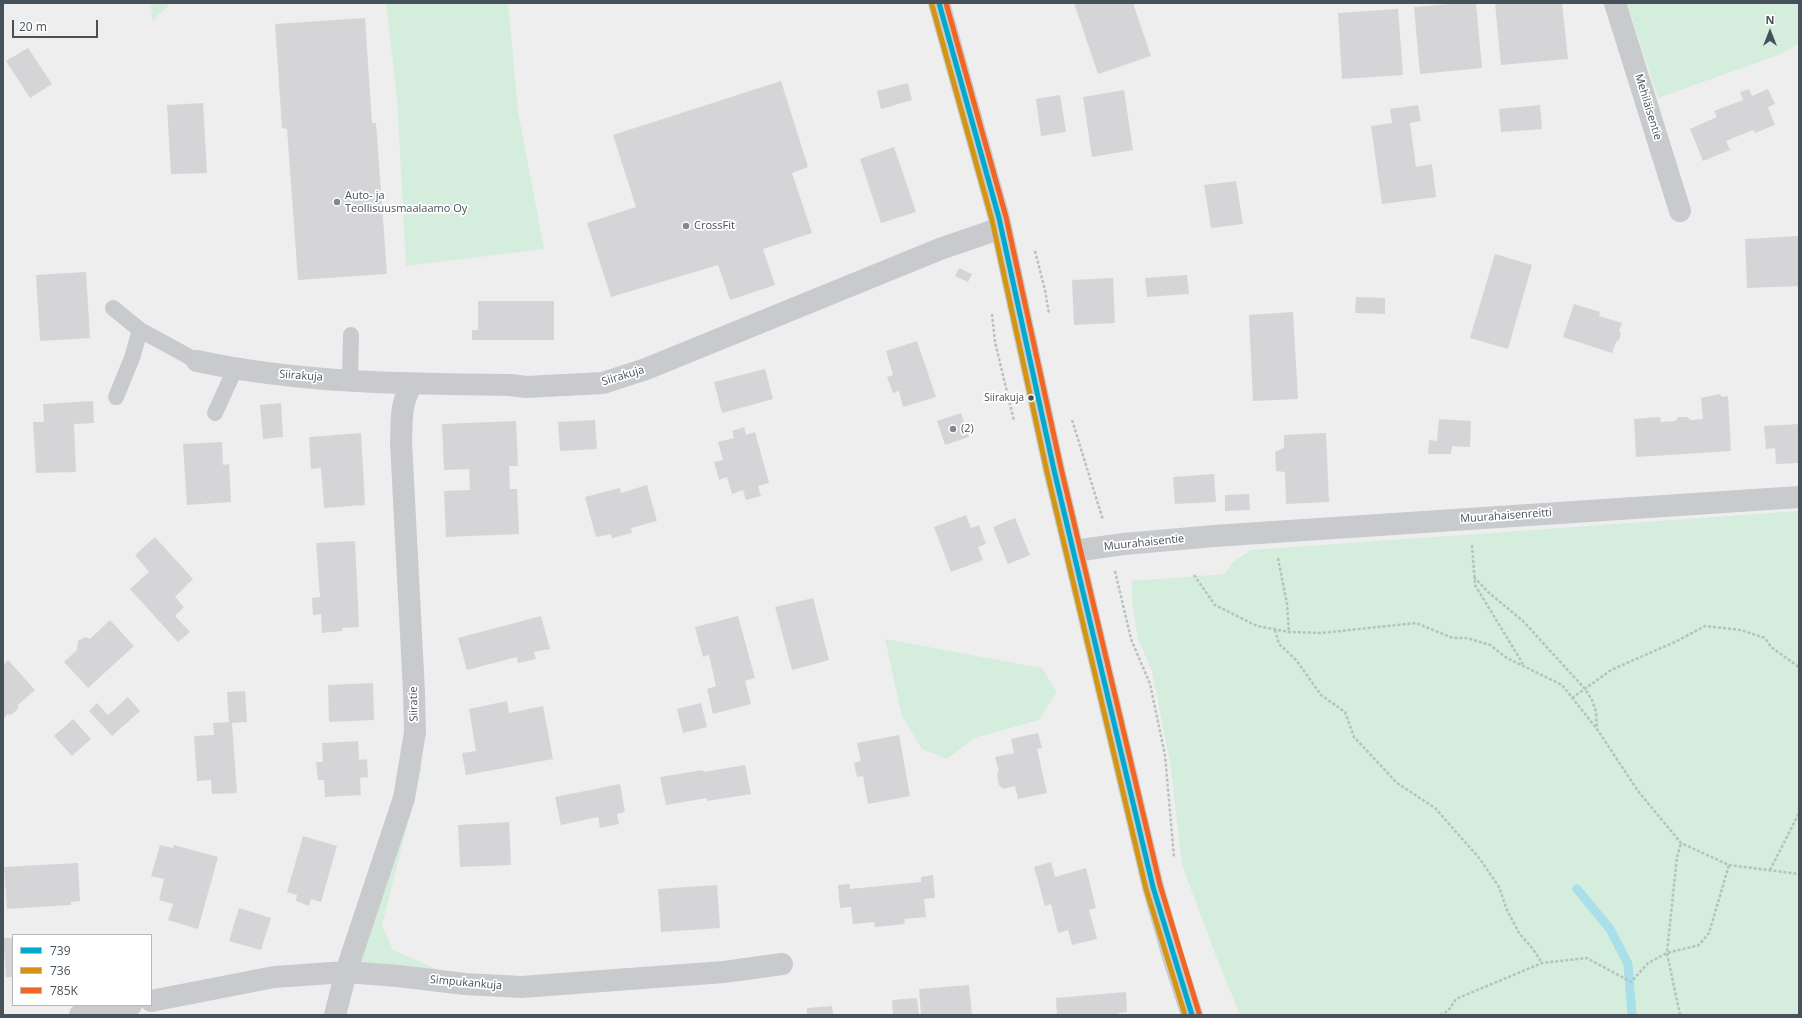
<!DOCTYPE html>
<meta charset="utf-8">
<style>
body{margin:0}
#map{position:relative;width:1802px;height:1018px;overflow:hidden;background:#efeeee;font-family:"Open Sans",sans-serif}
canvas{display:block}
.frame{position:absolute;inset:0;border:4px solid #46515a;pointer-events:none}
.legend{position:absolute;left:12px;top:934px;width:140px;height:72px;box-sizing:border-box;background:#fff;border:1px solid #b5b9bd;margin:0;padding:5px 7px;list-style:none;font-size:12px;color:#46515a}
.legend li{display:flex;align-items:center;gap:8px;height:20px}
.legend b{width:20px;border:1px solid #b5b9bd}
.north{position:absolute;left:1750px;top:12px;width:40px;height:40px;-webkit-text-stroke:3px #fff;paint-order:stroke;rotate:0deg;font-size:11px;font-weight:700;line-height:16px;text-align:center;color:#46515a}
.north::after{content:'';display:block;margin:auto;width:14px;height:18px;background:#46515a;clip-path:polygon(50% 0,100% 100%,50% 72%,0 100%)}
.scale{position:absolute;left:12px;top:20px;width:86px;height:18px;box-sizing:border-box;border:2px solid #46515a;border-top:0;padding-left:5px;font-size:12px;line-height:14px;white-space:nowrap;color:#46515a;-webkit-text-stroke:3px #fff;paint-order:stroke}
</style>
<div id="map">
<canvas width="1802" height="1018"></canvas>
<div class="frame"></div>
<ul class="legend">
<li><b style="height:5px;background:#00a9ce"></b>739</li>
<li><b style="height:5px;background:#d49512"></b>736</li>
<li><b style="height:5px;background:#f26522"></b>785K</li>
</ul>
<div class="north">N</div>
<div class="scale">20 m</div>
</div>
<script>
const g = document.querySelector('canvas').getContext('2d');
g.lineJoin = 'round';
function fillPath(path, color) {
  g.fillStyle = color;
  g.fill(path, 'evenodd');
}
function strokePath(path, color, width, dash) {
  g.strokeStyle = color;
  g.lineWidth = width;
  g.lineCap = dash ? 'butt' : 'round';
  g.setLineDash(dash || []);
  g.stroke(path);
}
function drawText(font, color, halo, rows, align = 'center') {
  g.font = font + ' "Open Sans",sans-serif';
  g.lineWidth = 3.5;
  g.setLineDash([]);
  g.textBaseline = 'middle';
  g.strokeStyle = halo;
  g.fillStyle = color;
  for (const [text, x, y, turn = 0] of rows) {
    g.save();
    g.translate(x, y);
    g.rotate((+turn || 0) * Math.PI / 180);
    g.textAlign = isNaN(turn) ? turn : align;
    if (halo) g.strokeText(text, 0, 0);
    g.fillText(text, 0, 0);
    g.restore();
  }
}
const green = new Path2D(`
 M151,3H171L152,21Z
 M386,3H508L518,111L544,249L406,266L397,98Z
 M1627,3H1799V44L1778,55L1658,98Z
 M1799,511V1015H1240L1218,961L1182,865L1171,768L1152,671L1138,639L1132,602V581L1225,574L1233,562L1251,550Z
 M885,639L1042,668L1057,692L1039,720L974,738L947,759L922,749L902,716Z
 M423,763L382,925L393,950L446,973L346,972L404,798Z`);
const stream = new Path2D(`
 M1577,889L1610,929L1628,964L1632,1015`);
const building = new Path2D(`
 M1074,3H1133L1151,56L1098,74Z
 M1463,3H1476L1482,68L1420,74L1414,7Z
 M1495,3H1562L1568,59L1501,65Z
 M1398,9L1403,75L1342,79L1338,13Z
 M365,18L372,123H376L387,274L298,280L287,129L282,128L275,24Z
 M28,48L52,84L30,98L6,61Z
 M781,81L808,167L792,173L812,233L763,249L775,285L730,300L718,265L611,297L587,223L636,207L613,135Z
 M908,83L912,100L881,109L877,91Z
 M1749,89L1752,96L1768,89L1775,104L1768,107L1775,125L1755,133L1753,130L1726,141L1730,150L1703,161L1690,129L1717,117L1714,111L1743,100L1740,92Z
 M1124,90L1133,150L1092,157L1083,97Z
 M1060,95L1066,132L1041,136L1036,99Z
 M203,103L207,173L171,174L167,105Z
 M1418,105L1421,121L1410,123L1416,167L1432,164L1436,197L1382,204L1371,126L1392,123L1390,109Z
 M1540,105L1542,129L1501,132L1499,109Z
 M894,147L916,212L881,223L860,159Z
 M1236,181L1243,224L1211,228L1204,185Z
 M1799,236V286L1747,288L1745,239Z
 M1495,254L1532,265L1508,349L1470,338Z
 M959,268L972,274L968,282L955,276Z
 M86,272L90,338L40,341L36,275Z
 M1187,275L1189,294L1147,297L1145,278Z
 M1113,278L1115,323L1074,325L1072,280Z
 M1356,297L1385,298V314L1355,313Z
 M478,301H554V340H472V330H478Z
 M1574,304L1600,312L1599,316L1622,323L1619,330L1621,334L1619,340L1616,342L1612,353L1563,337Z
 M1293,312L1298,399L1253,401L1249,315Z
 M917,341L936,397L903,407L899,391L893,393L887,377L893,375L886,351Z
 M765,369L773,399L722,413L714,382Z
 M1720,394L1722,397L1728,396L1731,451L1636,457L1634,419L1660,417L1661,422L1675,421L1678,417H1687L1691,420L1703,419L1701,398Z
 M93,401L94,423L74,424L76,472L36,473L33,422H44L43,404Z
 M281,403L283,437L263,439L260,405Z
 M961,413L969,437L945,445L937,421Z
 M1439,419L1471,421L1470,447L1452,446L1451,454H1428L1429,440L1437,441Z
 M595,420L597,449L560,451L558,422Z
 M516,421L518,466H509L510,489H517L519,534L446,537L444,491L470,490L469,469L444,470L442,424Z
 M1799,424V463L1776,464L1775,448L1766,449L1764,426Z
 M744,427L746,435L755,432L769,483L758,486L761,496L746,500L743,490L732,494L727,477L719,480L714,462L723,460L718,442L734,438L732,431Z
 M361,433L365,505L324,508L321,468L311,469L309,437Z
 M1326,433L1329,502L1286,504L1285,472L1276,471L1275,452L1284,448V435Z
 M222,442L223,465L229,464L231,502L187,505L183,444Z
 M1214,474L1216,502L1175,504L1173,477Z
 M647,485L657,521L631,528L632,533L612,538L611,534L596,537L585,497L620,488L621,493Z
 M1249,494L1250,510L1225,511V495Z
 M966,515L971,528L979,525L986,544L978,547L983,560L951,572L934,527Z
 M1015,518L1030,555L1008,564L993,527Z
 M155,537L193,579L175,597L184,607L175,616L190,632L178,642L130,589L149,572L135,555Z
 M355,541L359,627L342,628V631L322,633L321,614L313,615L312,598L320,597L316,543Z
 M813,598L829,660L792,670L775,607Z
 M541,616L550,649L534,652L536,659L518,663L517,657L467,670L458,638Z
 M738,616L755,678L745,681L751,704L713,714L707,689L716,686L709,655L703,657L695,627Z
 M110,620L134,646L88,688L64,662L77,650L78,641L85,637L90,639Z
 M8,660L35,690L18,705V709L11,715L8,714L3,719V665Z
 M373,683L374,720L329,722L328,685Z
 M245,691L247,722L232,723L237,793L212,794L211,780L197,781L194,736L214,735L213,723L229,722L227,692Z
 M128,697L140,711L112,736L89,711L97,703L108,715Z
 M507,701L509,713L543,706L553,759L466,775L462,753L476,751L469,709Z
 M701,703L707,727L683,733L677,709Z
 M73,719L91,739L72,756L54,736Z
 M1038,733L1042,748L1037,749L1047,793L1018,799L1015,786L1003,789L999,785L997,774L999,771L995,757L1014,753L1011,739Z
 M899,735L910,796L868,804L863,776L857,777L854,763L861,761L857,743Z
 M358,741L359,760L367,759L368,777L360,778L361,795L325,797L324,780H318L316,762H323L322,743Z
 M745,765L751,794L707,801V798L666,805L660,777L703,770L704,772Z
 M620,784L625,812L617,814L619,824L600,828L598,817L561,825L555,797Z
 M509,822L511,865L460,867L458,825Z
 M303,836L337,846L321,902L311,899L309,906L296,901L297,895L287,892Z
 M160,845L173,848L174,845L218,857L198,929L168,920L173,904L159,900L164,879L151,876Z
 M1051,862L1055,877L1086,868L1096,908L1089,910L1097,939L1072,945L1068,930L1058,933L1051,904L1045,906L1034,867Z
 M78,863L80,901L71,902V905L7,909L4,867Z
 M933,875L935,898L924,899L926,917L904,919L905,924L875,927L874,922L853,924L851,907L840,908L838,885L850,884V889L921,882V877Z
 M717,885L720,928L661,932L658,889Z
 M239,908L271,918L261,950L229,941Z
 M3,938H13V977H6Z
 M969,985L972,1015H921L919,989Z
 M1126,992L1127,1012L1118,1013L1119,1015H1057L1056,998Z
 M917,998L919,1015H893L892,1000Z
 M832,1006L833,1015H807V1008Z`);
const path = new Path2D(`
 M1035,251L1045,290L1049,314
 M992,314L995,342L1014,421
 M1072,420L1103,520
 M1472,545L1475,585L1523,664
 M1278,558L1287,604L1289,632
 M1115,571L1131,639L1150,684L1165,755L1174,857
 M1194,575L1215,605L1257,626L1289,632L1321,633L1416,623L1453,638H1467L1490,645L1507,658L1562,685L1597,729L1638,791L1681,843L1729,865L1799,874
 M1474,577L1488,592L1523,621L1585,689L1592,700L1596,712L1597,728
 M1275,630L1279,644L1296,660L1321,695L1345,712L1354,737L1397,783L1435,808L1480,859L1499,887L1507,910L1519,933L1533,949L1542,963
 M1572,698L1611,670L1675,642L1705,626L1741,630L1765,638L1771,647L1799,667
 M1770,870L1799,813
 M1440,1015L1448,1011L1456,999L1542,963L1587,958L1631,982L1648,963L1667,953L1699,945L1709,933L1729,865
 M1680,1015L1667,953L1674,885L1677,857L1681,843`);
const service = new Path2D(`
 M113,308L140,330L197,361
 M350,380L351,335
 M116,397L132,358L140,330
 M215,413L235,369`);
const minor = new Path2D(`
 M1615,3L1680,211
 M197,361C299,383 405,384 510,385L526,387L603,383L646,369L940,249L1001,228
 M1074,551L1124,544L1214,536L1799,497
 M151,1001L274,977L346,972L398,976L465,984L521,987L724,972L782,964
 M80,1015L131,1005
 M335,1015L346,972L404,798L415,732L414,692L401,442C402,419 400,404 412,384`);
const tertiary = new Path2D(`
 M939,3L999,218L1054,470L1153,887L1174,960L1192,1015`);
const bus1 = new Path2D(`
 M939,3L999,218L1054,470L1153,887L1192,1015`);
const bus2 = new Path2D(`
 M932,5L992,220L1047,472L1146,889L1185,1015`);
const bus3 = new Path2D(`
 M946,3L1006,217L1061,468L1160,885L1199,1013`);
const markers = [
 [337,202,4,"#81888e"],
 [686,226,4,"#81888e"],
 [1031,398,3.5,"#46515a"],
 [953,429,4,"#81888e"]
];
const busNames = [
 ["Siirakuja",1024,398]
];
const streetNames = [
 ["Mehiläisentie",1648,107,73],
 ["Siirakuja",301,376,4],
 ["Siirakuja",623,376,-17],
 ["Muurahaisenreitti",1506,516,-4],
 ["Muurahaisentie",1144,543,-6],
 ["Siiratie",414,704,-91],
 ["Simpukankuja",466,983,5]
];
const poiNames = [
 ["Auto- ja",345,196],
 ["Teollisuusmaalaamo Oy",345,209],
 ["CrossFit",694,226],
 ["(2)",961,429]
];
fillPath(green, '#d4eddc');
strokePath(stream, '#a9dfea', 9);
fillPath(building, '#d5d5d7');
strokePath(path, '#b7c2be', 2.5, [3, 2]);
strokePath(service, '#c8cacd', 16);
strokePath(minor, '#c8cacd', 22);
strokePath(tertiary, '#c8cacd', 22);
strokePath(bus1, '#00a9ce', 5);
strokePath(bus2, '#d49512', 5);
strokePath(bus3, '#f26522', 5);
for (const [x, y, r, color] of markers) {
  const dot = new Path2D();
  dot.arc(x, y, r, 0, 2 * Math.PI);
  g.fillStyle = color;
  g.fill(dot);
  strokePath(dot, '#fff', 1.5);
}
drawText('10px', '#46515a', '#fff', busNames, 'right');
drawText('11px', '#46515a', '#fff', streetNames);
drawText('11px', '#46515a', '#fff', poiNames, 'left');
</script>
